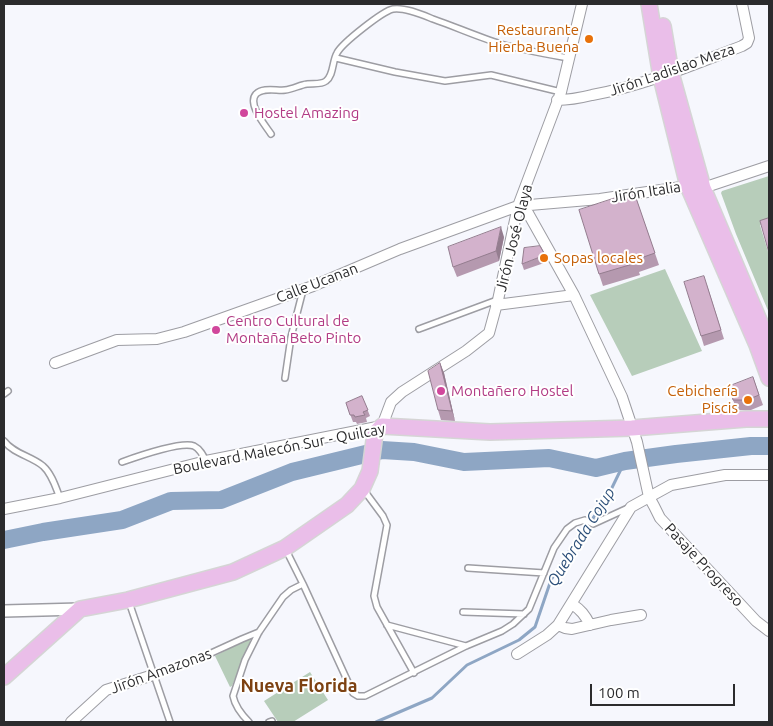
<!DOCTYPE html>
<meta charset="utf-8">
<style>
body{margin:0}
#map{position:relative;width:773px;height:726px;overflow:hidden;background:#f6f7fd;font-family:Ubuntu,sans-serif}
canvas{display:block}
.frame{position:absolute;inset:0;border:5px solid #2b2b2d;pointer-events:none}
.scale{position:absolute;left:590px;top:684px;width:145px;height:22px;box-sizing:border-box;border:2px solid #2b2b2d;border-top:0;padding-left:6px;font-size:15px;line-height:18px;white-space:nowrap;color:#2b2b2d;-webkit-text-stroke:4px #fff;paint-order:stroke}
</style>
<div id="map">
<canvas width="773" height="726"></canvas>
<div class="frame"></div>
<div class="scale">100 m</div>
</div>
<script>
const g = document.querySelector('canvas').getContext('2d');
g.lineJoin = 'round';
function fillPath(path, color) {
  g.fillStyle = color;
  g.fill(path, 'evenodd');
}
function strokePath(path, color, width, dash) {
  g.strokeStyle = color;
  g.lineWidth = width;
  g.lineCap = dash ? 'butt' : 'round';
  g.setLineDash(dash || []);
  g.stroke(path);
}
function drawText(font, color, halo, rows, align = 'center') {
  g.font = font + ' Ubuntu,sans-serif';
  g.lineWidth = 4;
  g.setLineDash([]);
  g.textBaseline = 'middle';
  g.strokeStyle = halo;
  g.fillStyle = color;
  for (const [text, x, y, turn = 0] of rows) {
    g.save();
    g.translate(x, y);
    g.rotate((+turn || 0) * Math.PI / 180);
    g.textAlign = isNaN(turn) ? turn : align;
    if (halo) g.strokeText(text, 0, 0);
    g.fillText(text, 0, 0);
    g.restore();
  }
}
const green = new Path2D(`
 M769,176V222L760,225L769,255V313L736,234L721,193L722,191Z
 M665,269L702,351L632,376L590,295Z
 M248,639L250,640L251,642L232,686L230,687L215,656Z
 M310,672L328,700L293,722H278L264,701Z`);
const stream = new Path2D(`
 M376,722L432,698L467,665L519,640L535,627L551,580L573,545L605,502L625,461`);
const river = new Path2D(`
 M4,540L43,532L122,520L171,501L221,500L292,472L382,450L414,452L464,462L549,458L596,468L625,461L676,454L751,446H769`);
const service = new Path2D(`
 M336,58L395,72L445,81L491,75L561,92
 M271,134C265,125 247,104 256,94C263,87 277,91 285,90C293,89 300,85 307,84C313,83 321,85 326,81C334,75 332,61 337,53C342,43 383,11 393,9C405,7 423,15 433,19C456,27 478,37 501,44C523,50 546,54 568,58
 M419,329L497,300
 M285,378L291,337L303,290
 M4,394L8,391
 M4,441C14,454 31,456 43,466C52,474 56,488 60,498
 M122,462C136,457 181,441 194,446C200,449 203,455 206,461
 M363,489L383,516L387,525L374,596L377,607L414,673
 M286,550L303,584L353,693L358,696H365L466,646L502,631L513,624L529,609L554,548L567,529L575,523L585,520L593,524L628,508
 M468,568L544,573
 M129,602L170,722
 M463,612L524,614
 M387,625L466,646
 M153,675L207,655L242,639L259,632
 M249,722C242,715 235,706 233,696L245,660L259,632L283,597L291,590L303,584
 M269,722L272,721`);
const minor = new Path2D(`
 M557,100C569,100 580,98 592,95C643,86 692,65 742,46L747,43L749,38L742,4
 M524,206L574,295L622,397L637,442L649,497L654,506L660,518L756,621L769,631
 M496,305L574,295
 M55,363L117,340L157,339L184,332L313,286L400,249L518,206L600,199L688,186L703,188L769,166
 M4,509L60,498L206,461L382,426L391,402L402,392L466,351L489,333L498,300L518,206L561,92L582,4
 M572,604C581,610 585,615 590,625
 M558,625L565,628L572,629L611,620L641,615
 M517,654L547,635L558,625L631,507L671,485L725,475H769
 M71,722L106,690L153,675`);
const tertiary = new Path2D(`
 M4,611L80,609`);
const primary = new Path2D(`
 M649,4L661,77L688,186L757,345L769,378
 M663,26L671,73L703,188L769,344
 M4,677L80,609L128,600L233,572L285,548L347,505L362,489L370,471L375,433L382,426L490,432L632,428L746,419H769`);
const wall = new Path2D(`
 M634,192L659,265L639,272L640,275L603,286L599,274Z
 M504,237L499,261L457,277L453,267Z
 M545,255L547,262L524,270L522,264Z
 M707,285L724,339L704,346L701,336Z
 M440,363L444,373L455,421L441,420L438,410Z
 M753,377L763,405L751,410H737L733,400Z
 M362,396L370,416L366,418L367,422L357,424L356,422H353L346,403Z`);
const shadedWall = new Path2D(`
 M501,227L504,237L499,261L496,251Z
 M440,363L444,373L455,421L452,411Z`);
const building = new Path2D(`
 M634,192L655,253L635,260L636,263L599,274L579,210Z
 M769,218V253L760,221Z
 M501,227L496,251L453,267L448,247Z
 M540,246L545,255L522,264L524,248Z
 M704,276L721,330L701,336L684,282Z
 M440,363L452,411L438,410L428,371Z
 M753,377L759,395L747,400H733L730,386Z
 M362,396L368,410L363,412L365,415L355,417L354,415H350L346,403Z`);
const markers = [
 [589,39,5,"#e8710a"],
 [244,113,5,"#d1479c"],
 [544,258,5,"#e8710a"],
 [216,330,5,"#d1479c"],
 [441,391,5,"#d1479c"],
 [748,400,5,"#e8710a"]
];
const foodNames = [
 ["Restaurante",579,30],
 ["Hierba Buena",579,47],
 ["Sopas locales",554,258,"left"],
 ["Cebichería",738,391],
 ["Piscis",738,408]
];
const streetNames = [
 ["Jirón Ladislao Meza",672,70,-19],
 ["Jirón Italia",646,192,-9],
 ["Jirón José Olaya",514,238,-76],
 ["Calle Ucanan",317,283,-21],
 ["Boulevard Malecón Sur - Quilcay",279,449,-11],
 ["Pasaje Progreso",704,565,47],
 ["Jirón Amazonas",161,671,-20]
];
const hotelNames = [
 ["Hostel Amazing",254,113],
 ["Centro Cultural de",226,321],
 ["Montaña Beto Pinto",226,338],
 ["Montañero Hostel",451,391]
];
const waterNames = [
 ["Quebrada Cojup",581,537,-58]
];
const quarterNames = [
 ["Nueva Florida",299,686]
];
fillPath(green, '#b7cdba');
strokePath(stream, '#8ea6c4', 3);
strokePath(river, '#8ea6c4', 18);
strokePath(service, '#9d9da3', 8);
strokePath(minor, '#9d9da3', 12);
strokePath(tertiary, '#9d9da3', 14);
strokePath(primary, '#d5d5d5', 18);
strokePath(service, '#fff', 5);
strokePath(minor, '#fff', 10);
strokePath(tertiary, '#fff', 11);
strokePath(primary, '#eabee9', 15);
fillPath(wall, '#b599af');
fillPath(shadedWall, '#947d8f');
fillPath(building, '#d3b2cc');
strokePath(building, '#947d8f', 1);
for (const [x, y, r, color] of markers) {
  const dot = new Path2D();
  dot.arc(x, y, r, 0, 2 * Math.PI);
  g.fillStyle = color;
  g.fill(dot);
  strokePath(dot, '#fff', 2);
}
drawText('15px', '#c56008', '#fff', foodNames, 'right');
drawText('15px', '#2b2b2d', '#fff', streetNames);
drawText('15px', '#b23c85', '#fff', hotelNames, 'left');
drawText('italic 16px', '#2d507a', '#fff', waterNames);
drawText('bold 18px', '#7d4212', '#fff', quarterNames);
</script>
